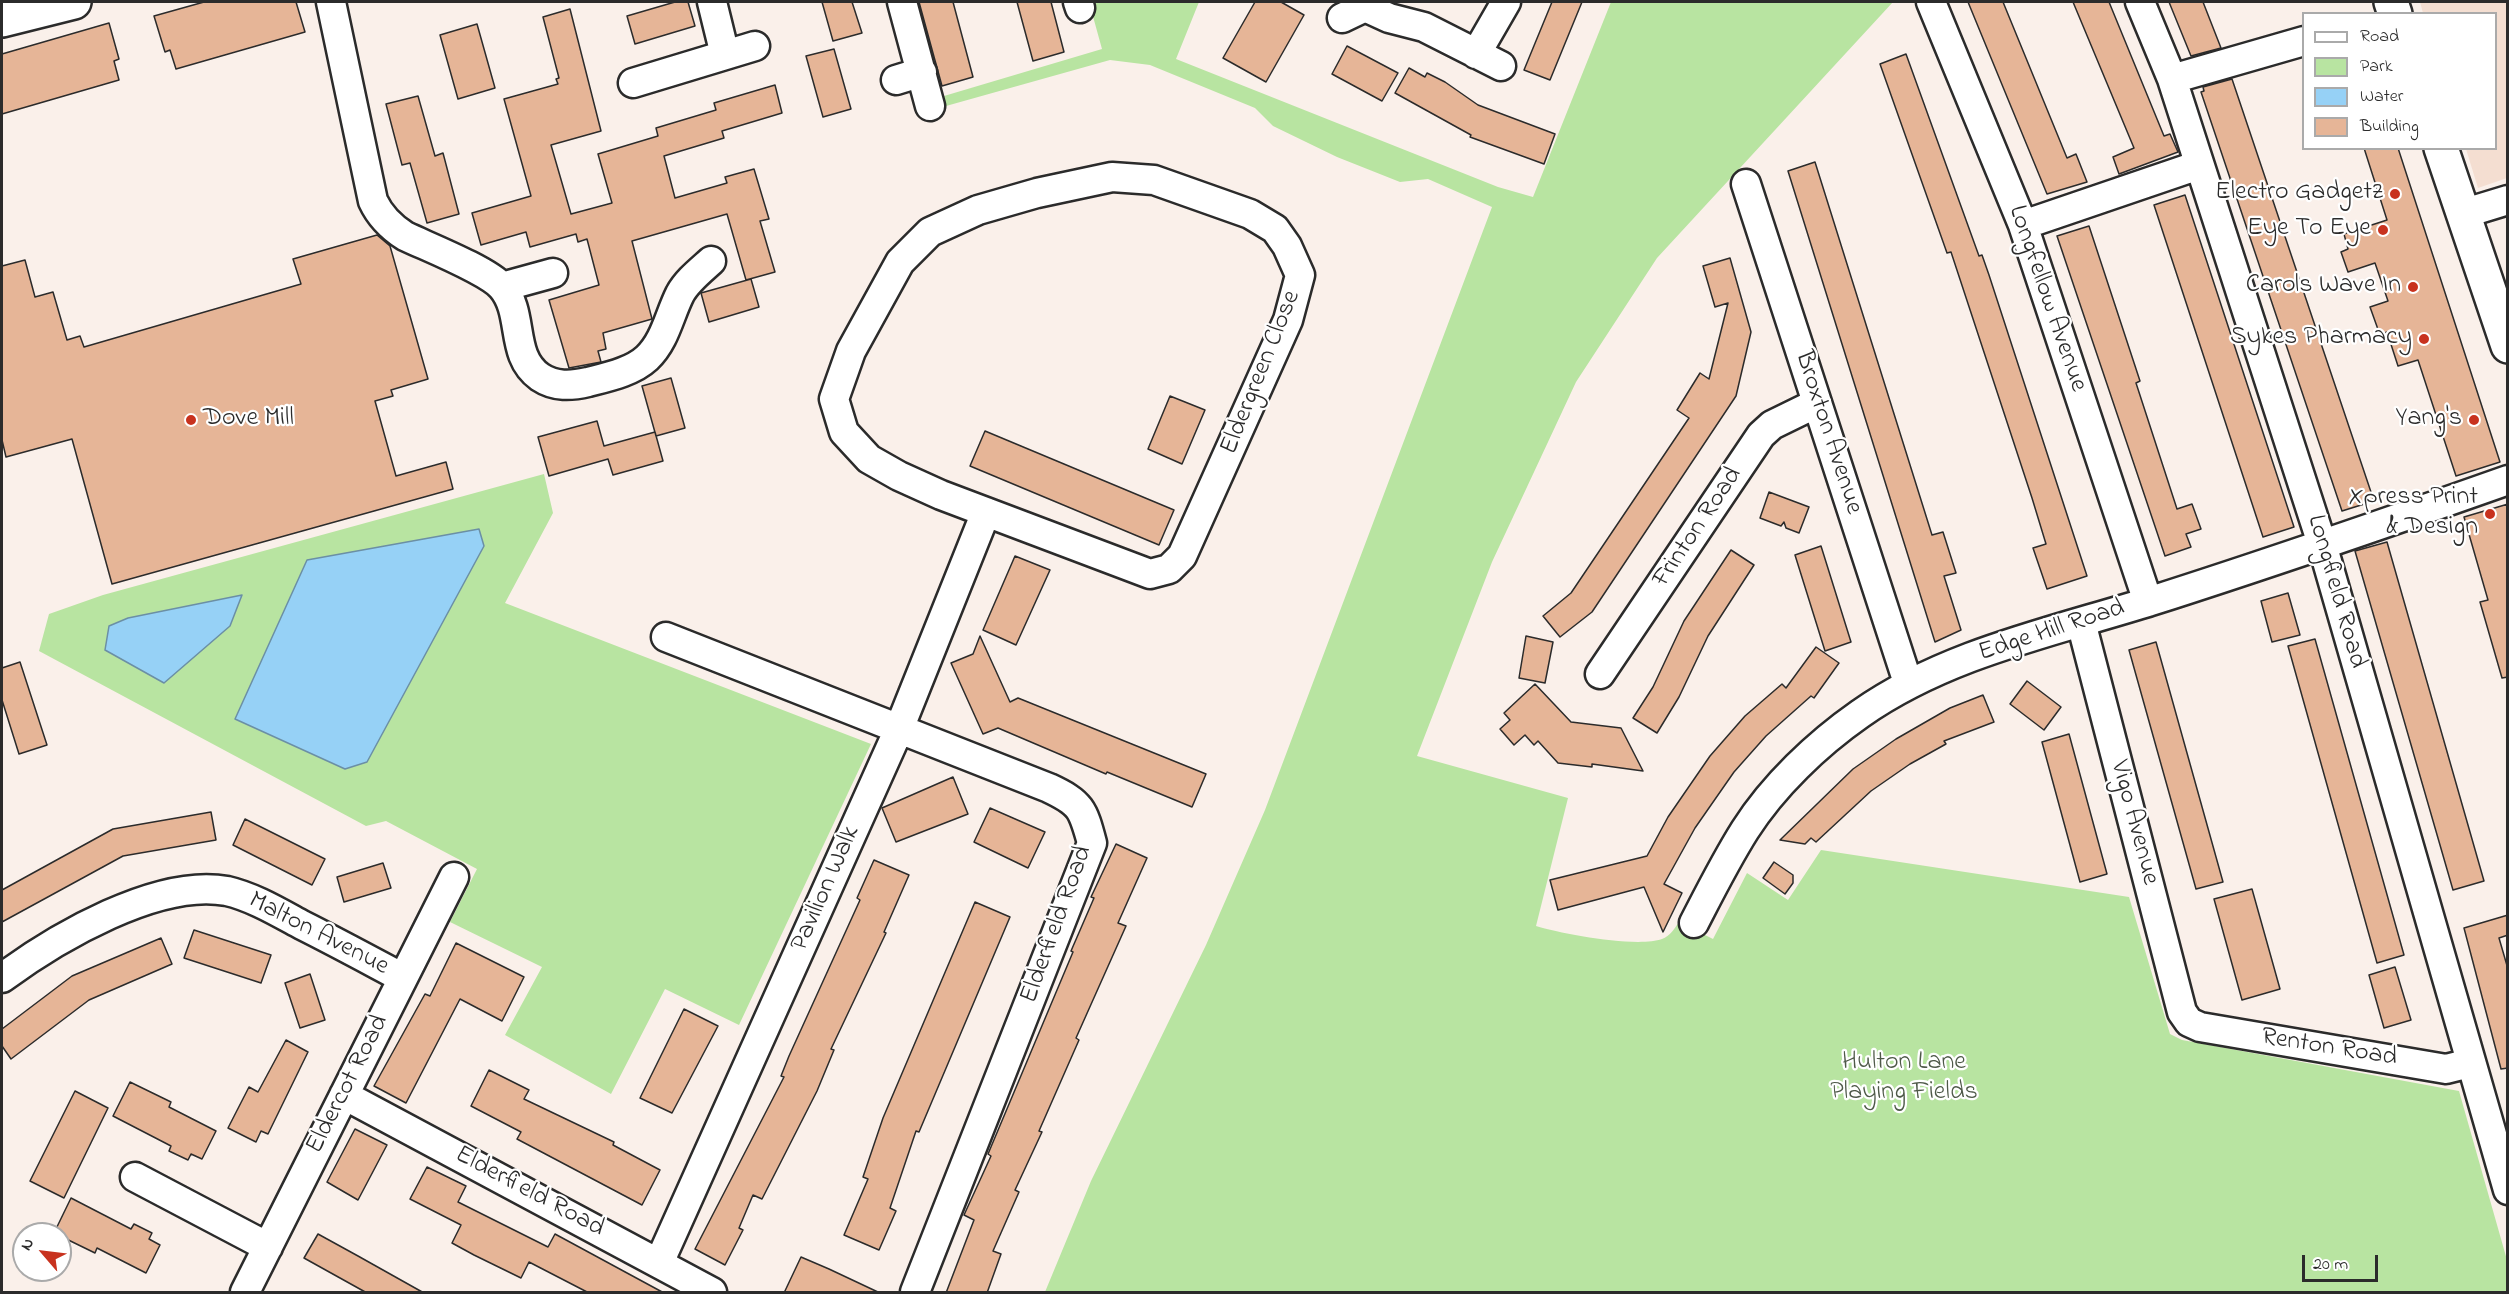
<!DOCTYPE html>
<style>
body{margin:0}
#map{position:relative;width:2509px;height:1294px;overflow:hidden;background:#faf0ea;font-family:"Indie Flower",sans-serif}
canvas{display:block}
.frame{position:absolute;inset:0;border:3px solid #2b2b2b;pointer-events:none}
.legend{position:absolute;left:2302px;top:12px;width:195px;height:138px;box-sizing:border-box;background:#fff;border:2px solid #aaa;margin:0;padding:8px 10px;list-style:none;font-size:18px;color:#2b2b2b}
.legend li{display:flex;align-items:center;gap:12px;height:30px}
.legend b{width:30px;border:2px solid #aaa}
.north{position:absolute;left:12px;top:1222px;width:60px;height:60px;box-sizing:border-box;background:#fff;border:2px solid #aaa;border-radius:50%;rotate:298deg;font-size:16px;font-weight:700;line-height:24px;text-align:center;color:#2b2b2b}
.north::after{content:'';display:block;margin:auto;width:21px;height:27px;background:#c8321e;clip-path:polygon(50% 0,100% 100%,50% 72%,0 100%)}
.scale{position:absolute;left:2302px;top:1255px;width:76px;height:27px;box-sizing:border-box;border:3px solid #2b2b2b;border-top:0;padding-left:8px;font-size:18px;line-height:21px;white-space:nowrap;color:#2b2b2b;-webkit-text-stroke:4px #fff;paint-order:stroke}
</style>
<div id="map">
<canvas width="2509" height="1294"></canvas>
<div class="frame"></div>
<ul class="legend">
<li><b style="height:8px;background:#fff"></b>Road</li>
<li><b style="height:16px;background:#b8e4a1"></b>Park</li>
<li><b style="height:16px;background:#96d1f6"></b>Water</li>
<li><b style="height:16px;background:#e6b597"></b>Building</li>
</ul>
<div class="north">N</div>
<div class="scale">20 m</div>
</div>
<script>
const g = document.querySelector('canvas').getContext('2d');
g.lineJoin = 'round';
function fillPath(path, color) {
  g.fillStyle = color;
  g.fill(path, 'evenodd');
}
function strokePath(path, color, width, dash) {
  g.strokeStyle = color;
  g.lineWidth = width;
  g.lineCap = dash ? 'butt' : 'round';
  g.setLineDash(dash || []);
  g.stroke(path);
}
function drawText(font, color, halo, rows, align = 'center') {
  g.font = font + ' "Indie Flower",sans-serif';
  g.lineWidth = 4.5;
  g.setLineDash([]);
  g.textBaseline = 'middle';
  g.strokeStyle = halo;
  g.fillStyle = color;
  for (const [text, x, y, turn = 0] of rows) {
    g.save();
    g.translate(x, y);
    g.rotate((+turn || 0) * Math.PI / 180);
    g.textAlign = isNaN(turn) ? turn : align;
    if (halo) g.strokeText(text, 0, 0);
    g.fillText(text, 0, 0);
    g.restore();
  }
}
const built = new Path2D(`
 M2420,2H2507V178L2478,188L2466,149L2496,148V14L2423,13Z`);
const green = new Path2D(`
 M1089,2H1199L1176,59L1498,187L1533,197L1611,2H1893L1657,258L1576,382L1492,562L1417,756L1568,798L1536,926C1562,934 1637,948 1662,939C1670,936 1675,928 1679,922L1713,939L1747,873L1788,900L1821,850L2129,897L2170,1034L2182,1040L2459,1091L2507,1260V1292H1045L1091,1181L1206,945L1265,810L1492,207L1428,179L1400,182L1337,157L1273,126L1255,108L1150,65L1110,60L946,106L944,96L1102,49Z
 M544,474L553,513L505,603L871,744L739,1025L665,989L611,1094L505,1035L542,967L450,922L477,869L386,821L366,826L39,651L49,614L103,595Z`);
const water = new Path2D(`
 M479,529L484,546L367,762L345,769L235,719L307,560Z
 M242,595L230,626L164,683L105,650L109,626L128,618Z`);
const building = new Path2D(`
 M204,2H296L305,32L176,69L170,50L165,52L154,16Z
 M675,2H688L695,26L635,44L627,16Z
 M822,2H852L862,33L833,41Z
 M919,2H953L973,77L942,86Z
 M1017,2H1051L1064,52L1033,61Z
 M1255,2H1281L1304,15L1266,82L1223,58Z
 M1552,2H1582L1550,80L1524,70Z
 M1968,2H2003L2067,158L2076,154L2087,182L2047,194Z
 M2073,2H2109L2164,136L2170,134L2178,152L2119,174L2113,157L2134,148Z
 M2169,2H2203L2221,48L2191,56Z
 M570,9L601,131L551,145L571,214L612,203L598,154L658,136L656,128L716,110L714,103L775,85L782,113L722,131L724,138L664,156L675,198L727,183L725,177L754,169L769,219L760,221L775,272L746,280L727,214L632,241L652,319L603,333L606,349L598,351L601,362L569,368L549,300L599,285L587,239L578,242L576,234L530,247L526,232L481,245L472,213L531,196L504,99L558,84L556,79L559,78L543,17Z
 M109,23L119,59L114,61L119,80L2,114V54Z
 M477,24L495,88L458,99L440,35Z
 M1347,46L1398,73L1382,101L1332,74Z
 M834,49L851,109L823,117L806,56Z
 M1906,54L1979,256L1982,255L1989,275L2087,576L2047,589L2033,548L2046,544L2032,498L1951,252L1947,253L1880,64Z
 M1409,68L1425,77L1427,73L1445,82L1478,105L1555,134L1544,164L1470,137L1471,135L1395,93Z
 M2232,79L2374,501L2342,511L2201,92L2204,91L2203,87Z
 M418,96L435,156L443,153L459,214L427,223L410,163L402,165L386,104Z
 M2364,148H2398L2500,462L2456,476L2418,360L2398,366L2387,332L2380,335L2370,307L2388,301L2375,263L2348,272L2341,252L2348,249L2344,234L2387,220Z
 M1815,162L1932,535L1943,532L1956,573L1944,576L1961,630L1935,642L1788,171Z
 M2185,195L2294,527L2263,537L2154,205Z
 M2089,226L2140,381L2136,383L2177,509L2192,504L2201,529L2186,534L2191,547L2165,556L2057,236Z
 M377,235L390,246L428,379L391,390L393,396L375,401L396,476L446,462L453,489L112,584L72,439L6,457L2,440V266L25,260L35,297L53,292L67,340L80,336L84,347L301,284L293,259Z
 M1730,258L1751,332L1736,396L1592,612L1560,637L1543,616L1571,593L1689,418L1677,410L1700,373L1709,379L1728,303L1715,307L1703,266Z
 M751,279L759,307L709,322L701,293Z
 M671,378L685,428L656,436L642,386Z
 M1170,396L1205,410L1182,464L1148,449Z
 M597,421L604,446L655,432L663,461L613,475L608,459L549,476L538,437Z
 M985,431L1174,510L1159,545L970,466Z
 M1769,492L1809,507L1799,533L1786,528L1784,522L1781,526L1760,518Z
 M2508,504V677L2502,678L2480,602L2488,600L2464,517Z
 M2387,542L2484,881L2453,890L2355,551Z
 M1821,546L1851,642L1825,651L1795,555Z
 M1731,550L1754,565L1708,636L1679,697L1657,733L1633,718L1653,687L1684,621Z
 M1015,556L1050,570L1016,645L983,630Z
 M2288,593L2300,635L2272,642L2261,601Z
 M980,636L1010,702L1018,698L1206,774L1192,807L1107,772L1106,774L998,728L983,734L951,663L973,654Z
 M1526,636L1553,642L1545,683L1519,678Z
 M2315,639L2404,955L2377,963L2288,646Z
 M2156,642L2223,882L2196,889L2129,650Z
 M1816,647L1839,663L1814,698L1811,696L1766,736L1734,772L1695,828L1664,884L1682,893L1663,932L1644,887L1558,910L1550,880L1647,856L1668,817L1710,756L1745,716L1782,684L1786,688Z
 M20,662L47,745L19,754L2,700V668Z
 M2027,681L2061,707L2044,730L2010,704Z
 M1535,684L1571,722L1621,728L1643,771L1592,764V767L1558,763L1538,741L1534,745L1525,735L1514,745L1500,729L1510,720L1504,713Z
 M1983,695L1994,722L1944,741L1946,744L1910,764L1871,791L1816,842L1811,838L1805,844L1780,840L1853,769L1896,739L1950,708Z
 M2069,734L2107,874L2080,882L2042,742Z
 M953,777L968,814L896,842L882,808Z
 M990,808L1045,832L1028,868L974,842Z
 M211,812L216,840L123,856L2,922V890L113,829Z
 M245,819L325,859L312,885L233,845Z
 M1116,844L1147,858L1118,923L1126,926L1076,1038L1079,1040L1039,1131L1042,1132L1015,1190L1019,1192L993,1251L1001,1254L987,1293H946L974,1220L964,1215L991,1156L988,1154L1073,952L1071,951L1094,898L1091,897Z
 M874,860L909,875L884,932L886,933L831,1049L834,1050L817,1091L762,1199L753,1195L739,1228L743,1230L725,1265L695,1249L784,1077L781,1076L789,1056L860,900L857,898Z
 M1774,862L1793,875V883L1785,894L1763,878Z
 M383,863L391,888L344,902L337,877Z
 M2252,889L2280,989L2242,1000L2214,899Z
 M975,902L1010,917L919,1132L916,1131L890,1208L896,1211L879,1250L844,1235L868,1179L863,1177L883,1118Z
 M2508,915V935L2499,938L2508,969V1068L2501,1069L2464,928Z
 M194,930L271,955L261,983L184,958Z
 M161,938L172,964L89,1000L11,1059L2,1046V1029L72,976Z
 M456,943L524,977L502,1021L460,999L406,1103L374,1086L425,994L430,996Z
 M2395,967L2411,1020L2384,1028L2369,975Z
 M310,974L325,1020L300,1028L285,983Z
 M684,1009L718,1026L672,1113L640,1098Z
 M286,1040L308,1052L268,1134L261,1131L256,1142L228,1128L249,1087L258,1092Z
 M489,1070L529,1090L524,1099L614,1142L613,1145L660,1170L642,1205L517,1139L521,1132L471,1106Z
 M130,1082L171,1102L169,1107L216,1131L202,1159L191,1154L188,1160L169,1151L171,1146L113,1116Z
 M75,1091L108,1108L64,1198L30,1181Z
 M355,1129L387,1145L358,1200L327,1182Z
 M427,1167L466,1186L458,1202L548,1247L555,1234L664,1293H589L529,1262L521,1278L474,1255L452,1243L461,1225L410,1199Z
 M71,1198L131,1229L134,1224L152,1233L149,1239L160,1245L146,1273L97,1248L95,1253L54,1233Z
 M318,1234L358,1256L424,1293H367L304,1258Z
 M801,1257L829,1269L880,1293H784Z`);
const street = new Path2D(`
 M331,2L373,201C380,216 391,227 405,236C428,247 487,270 502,287C525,314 509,355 540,377C555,387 571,386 588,382C607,377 632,372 647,358C665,341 669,316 680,294C687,281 700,271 711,261
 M712,2L725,55
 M902,2L930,106
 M1078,2L1080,8
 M1931,2L2023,225L2148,602
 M2140,2L2172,79L2322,544L2508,1190
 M1342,18L1365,7L1389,18L1424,27L1501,66
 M1476,54L1506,2
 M2172,79L2304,41
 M896,80L922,72
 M633,83L755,46
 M1112,177L1154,180L1250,214L1275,229L1287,246L1300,275L1288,320L1182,556L1169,569L1150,574L941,495L899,476L869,459L844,432L834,399L851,351L900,262L930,232L978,210L1037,193Z
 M1746,184L1908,683
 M2462,214L2508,200
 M2023,225L2199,165
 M502,287L553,273
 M2081,622L2182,1012L2189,1022L2200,1027L2446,1069L2470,1063
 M666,637L1049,788C1081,803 1083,809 1092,843L915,1292
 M1600,674L1761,435L1772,425L1817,403
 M1694,923C1710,892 1726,860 1745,830C1773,786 1817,744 1860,714C1945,654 2052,632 2151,601C2270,563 2389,522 2508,480
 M2,978C56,938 158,878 227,891C253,897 278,912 302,925C336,942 369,960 403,978
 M344,1095L712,1292
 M135,1177L268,1247
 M659,1263L899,729L986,512
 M245,1292L454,877`);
const secondary = new Path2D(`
 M2,20L74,2`);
const primary = new Path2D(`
 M2391,2L2395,14
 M2441,148L2508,346`);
const markers = [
 [2395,194,6,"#c8321e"],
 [2383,230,6,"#c8321e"],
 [2413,287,6,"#c8321e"],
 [2424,339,6,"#c8321e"],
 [191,420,6,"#c8321e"],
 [2474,420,6,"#c8321e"],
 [2490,514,6,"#c8321e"]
];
const poiNames = [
 ["Electro Gadgetz",2383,194],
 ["Eye To Eye",2371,230],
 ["Carols Wave In",2401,287],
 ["Sykes Pharmacy",2412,339],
 ["Dove Mill",203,420,"left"],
 ["Yang's",2462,420],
 ["Xpress Print",2478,499],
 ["& Design",2478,529]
];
const streetNames = [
 ["Longfellow Avenue",2046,299,71],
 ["Eldergreen Close",1262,373,-68],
 ["Broxton Avenue",1827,433,72],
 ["Frinton Road",1699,528,-56],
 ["Longfield Road",2335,592,74],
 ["Edge Hill Road",2052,632,-18],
 ["Vigo Avenue",2133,823,75],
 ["Pavilion Walk",827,889,-66],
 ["Elderfield Road",1058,925,-70],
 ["Malton Avenue",318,935,27],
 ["Renton Road",2329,1049,9],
 ["Eldercot Road",349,1085,-63],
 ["Elderfield Road",529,1193,28]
];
const parkNames = [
 ["Hulton Lane",1904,1064],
 ["Playing Fields",1904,1094]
];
fillPath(built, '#f4ded1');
fillPath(green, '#b8e4a1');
fillPath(water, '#96d1f6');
strokePath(water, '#6b8fa5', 1.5);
fillPath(building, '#e6b597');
strokePath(building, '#2b2b2b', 1.5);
strokePath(street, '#2b2b2b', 33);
strokePath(secondary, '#2b2b2b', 38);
strokePath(primary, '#2b2b2b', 38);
strokePath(street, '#fff', 28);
strokePath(secondary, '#fff', 33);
strokePath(primary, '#fff', 33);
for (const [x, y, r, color] of markers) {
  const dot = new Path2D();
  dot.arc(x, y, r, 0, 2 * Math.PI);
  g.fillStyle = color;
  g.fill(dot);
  strokePath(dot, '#fff', 2);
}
drawText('26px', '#2b2b2b', '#fff', poiNames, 'right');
drawText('26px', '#2b2b2b', '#fff', streetNames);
drawText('26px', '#4e5948', '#fff', parkNames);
</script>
